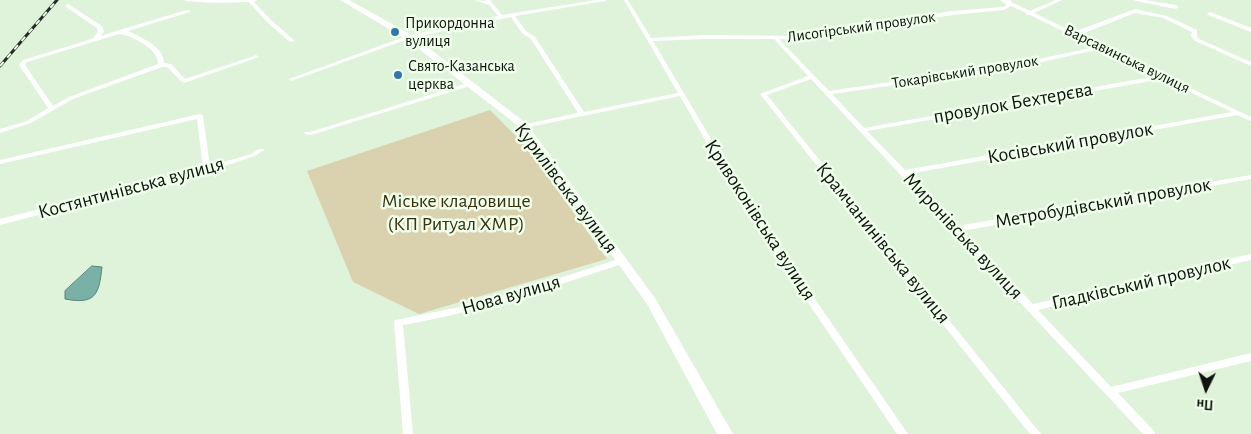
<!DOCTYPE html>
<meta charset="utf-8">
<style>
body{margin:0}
#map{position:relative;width:1251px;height:434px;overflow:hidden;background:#dff3db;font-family:"Alegreya Sans",sans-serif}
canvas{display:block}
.north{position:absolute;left:1181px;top:364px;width:50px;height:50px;-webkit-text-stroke:4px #efffec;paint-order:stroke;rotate:184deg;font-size:14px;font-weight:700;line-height:20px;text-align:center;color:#0e140c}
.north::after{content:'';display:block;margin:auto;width:18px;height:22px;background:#0e140c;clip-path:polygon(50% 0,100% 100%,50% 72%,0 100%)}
</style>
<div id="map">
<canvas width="1251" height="434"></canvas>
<div class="north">Пн</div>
</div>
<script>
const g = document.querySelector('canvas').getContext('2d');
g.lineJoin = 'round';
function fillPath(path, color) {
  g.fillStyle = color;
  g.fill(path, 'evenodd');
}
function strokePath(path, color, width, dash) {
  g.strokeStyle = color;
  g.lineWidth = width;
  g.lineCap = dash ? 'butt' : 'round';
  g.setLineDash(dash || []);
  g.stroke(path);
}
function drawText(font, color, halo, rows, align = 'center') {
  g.font = font + ' "Alegreya Sans",sans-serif';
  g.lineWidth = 5;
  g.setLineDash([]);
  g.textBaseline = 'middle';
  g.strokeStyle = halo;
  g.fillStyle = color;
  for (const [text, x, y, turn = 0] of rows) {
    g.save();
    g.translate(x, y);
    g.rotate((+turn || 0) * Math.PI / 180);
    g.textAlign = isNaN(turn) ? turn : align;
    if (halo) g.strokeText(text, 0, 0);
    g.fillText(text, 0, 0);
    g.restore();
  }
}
const green = new Path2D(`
 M490,110L524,144L607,259L419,314L353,282L307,171Z`);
const water = new Path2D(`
 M92,266L102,267C99,294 96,305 65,299V291Z`);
const minor = new Path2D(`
 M184,0H257L254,2L270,19L295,41L290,42L266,21L249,2L212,3L186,1Z
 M474,0L485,1V0H490L502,15L596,0H607L605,1L515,16L526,31L535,37L584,112L678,93L624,0H628L651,38L705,35L799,36L952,11L1003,7L1006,5V4L1000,0H1011V2L1030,11L1056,0H1062L1034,13L1074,32L1135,9L1167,16L1197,30V36L1199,39L1251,62V66L1195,41L1191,36L1192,32L1163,18L1135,13L1079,35L1251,117V121L1237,115L908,174L958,226L1251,175V179L962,231L1033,304L1251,254V260L1038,310L1111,387L1251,353V361L1118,393L1154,431L1155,434H1143L811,79L767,95L1041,434H1030L760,94L808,76L774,39H705L653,41L750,205L908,434H897L744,208L680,96L524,128L522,127L521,126L522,125L578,113L531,39L522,33L511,17L411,38L294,80L292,81L289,79L407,36L498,16L489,5ZM1011,6L1026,13V15H1030L1095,47L1020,63L829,91L779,39L799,40L952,15L1004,10ZM1100,49L1157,76L864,128L832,94L1020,67ZM1162,79L1232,112L905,170L867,131Z
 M1134,0H1145L1176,5L1179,7L1176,9L1136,1Z
 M68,4L102,26L104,32L100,36L186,10H190V12L128,31C141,38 164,46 164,63L171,64L185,79L254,56L256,55L259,57L184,83L182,82L167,67H162L73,99L31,123L0,133V129L27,121L48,108L19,65L23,60L92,39L98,32L97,28L66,7V5ZM119,34C131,35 159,49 158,64L69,97L53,106L25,65L27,62Z
 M1210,12L1251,28V32L1208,15L1207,14Z
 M471,82L473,83V85L311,135H307L304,133L305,132H310Z
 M200,114L203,116L210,166L251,154L259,149H263L264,150L255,156L209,171L0,225V219L203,168L197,119L0,164V160Z
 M622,258L625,259L626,261L625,263C552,287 479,312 403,325L413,434H403L394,322L395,320L455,308L483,301L538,285Z`);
const secondary = new Path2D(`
 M340,0H349L412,35L527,124L655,298L733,434H717L647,304L521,128L406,39Z`);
const rail = new Path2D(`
 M0,66L57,0`);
const markers = [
 [395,32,5,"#3476ac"],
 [398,75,5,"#3476ac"]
];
const farPoinames = [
 ["Прикордонна",405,23],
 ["вулиця",405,41],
 ["Свято-Казанська",408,66],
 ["церква",408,84]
];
const farStreetnames = [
 ["Лисогірський провулок",861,27,-8],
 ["Варсавинська вулиця",1127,59,26],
 ["Токарівський провулок",965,72,-9]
];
const streetNames = [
 ["провулок Бехтерєва",1013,103,-10],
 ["Косівський провулок",1070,143,-10],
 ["Костянтинівська вулиця",131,188,-15],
 ["Курилівська вулиця",566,188,53],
 ["Метробудівський провулок",1103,203,-10],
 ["Кривоконівська вулиця",760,220,57],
 ["Миронівська вулиця",963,236,47],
 ["Крамчанинівська вулиця",883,243,51],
 ["Гладківський провулок",1141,283,-13],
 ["Нова вулиця",511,295,-16]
];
const parkNames = [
 ["Міське кладовище",456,201],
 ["(КП Ритуал ХМР)",456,224]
];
fillPath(green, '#dad2af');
fillPath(water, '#79b1a7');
strokePath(water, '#598278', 1);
fillPath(minor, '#fff');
fillPath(secondary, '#fff');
strokePath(rail, '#262d24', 3);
strokePath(rail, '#efffec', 2, [5.5]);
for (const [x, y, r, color] of markers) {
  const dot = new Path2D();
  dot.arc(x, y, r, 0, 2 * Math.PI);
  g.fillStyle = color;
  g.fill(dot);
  strokePath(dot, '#efffec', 2);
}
drawText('16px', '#0e140c', '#efffec', farPoinames, 'left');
drawText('16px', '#0e140c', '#efffec', farStreetnames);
drawText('20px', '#0e140c', '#efffec', streetNames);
drawText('20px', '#3a320d', '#efffec', parkNames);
</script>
